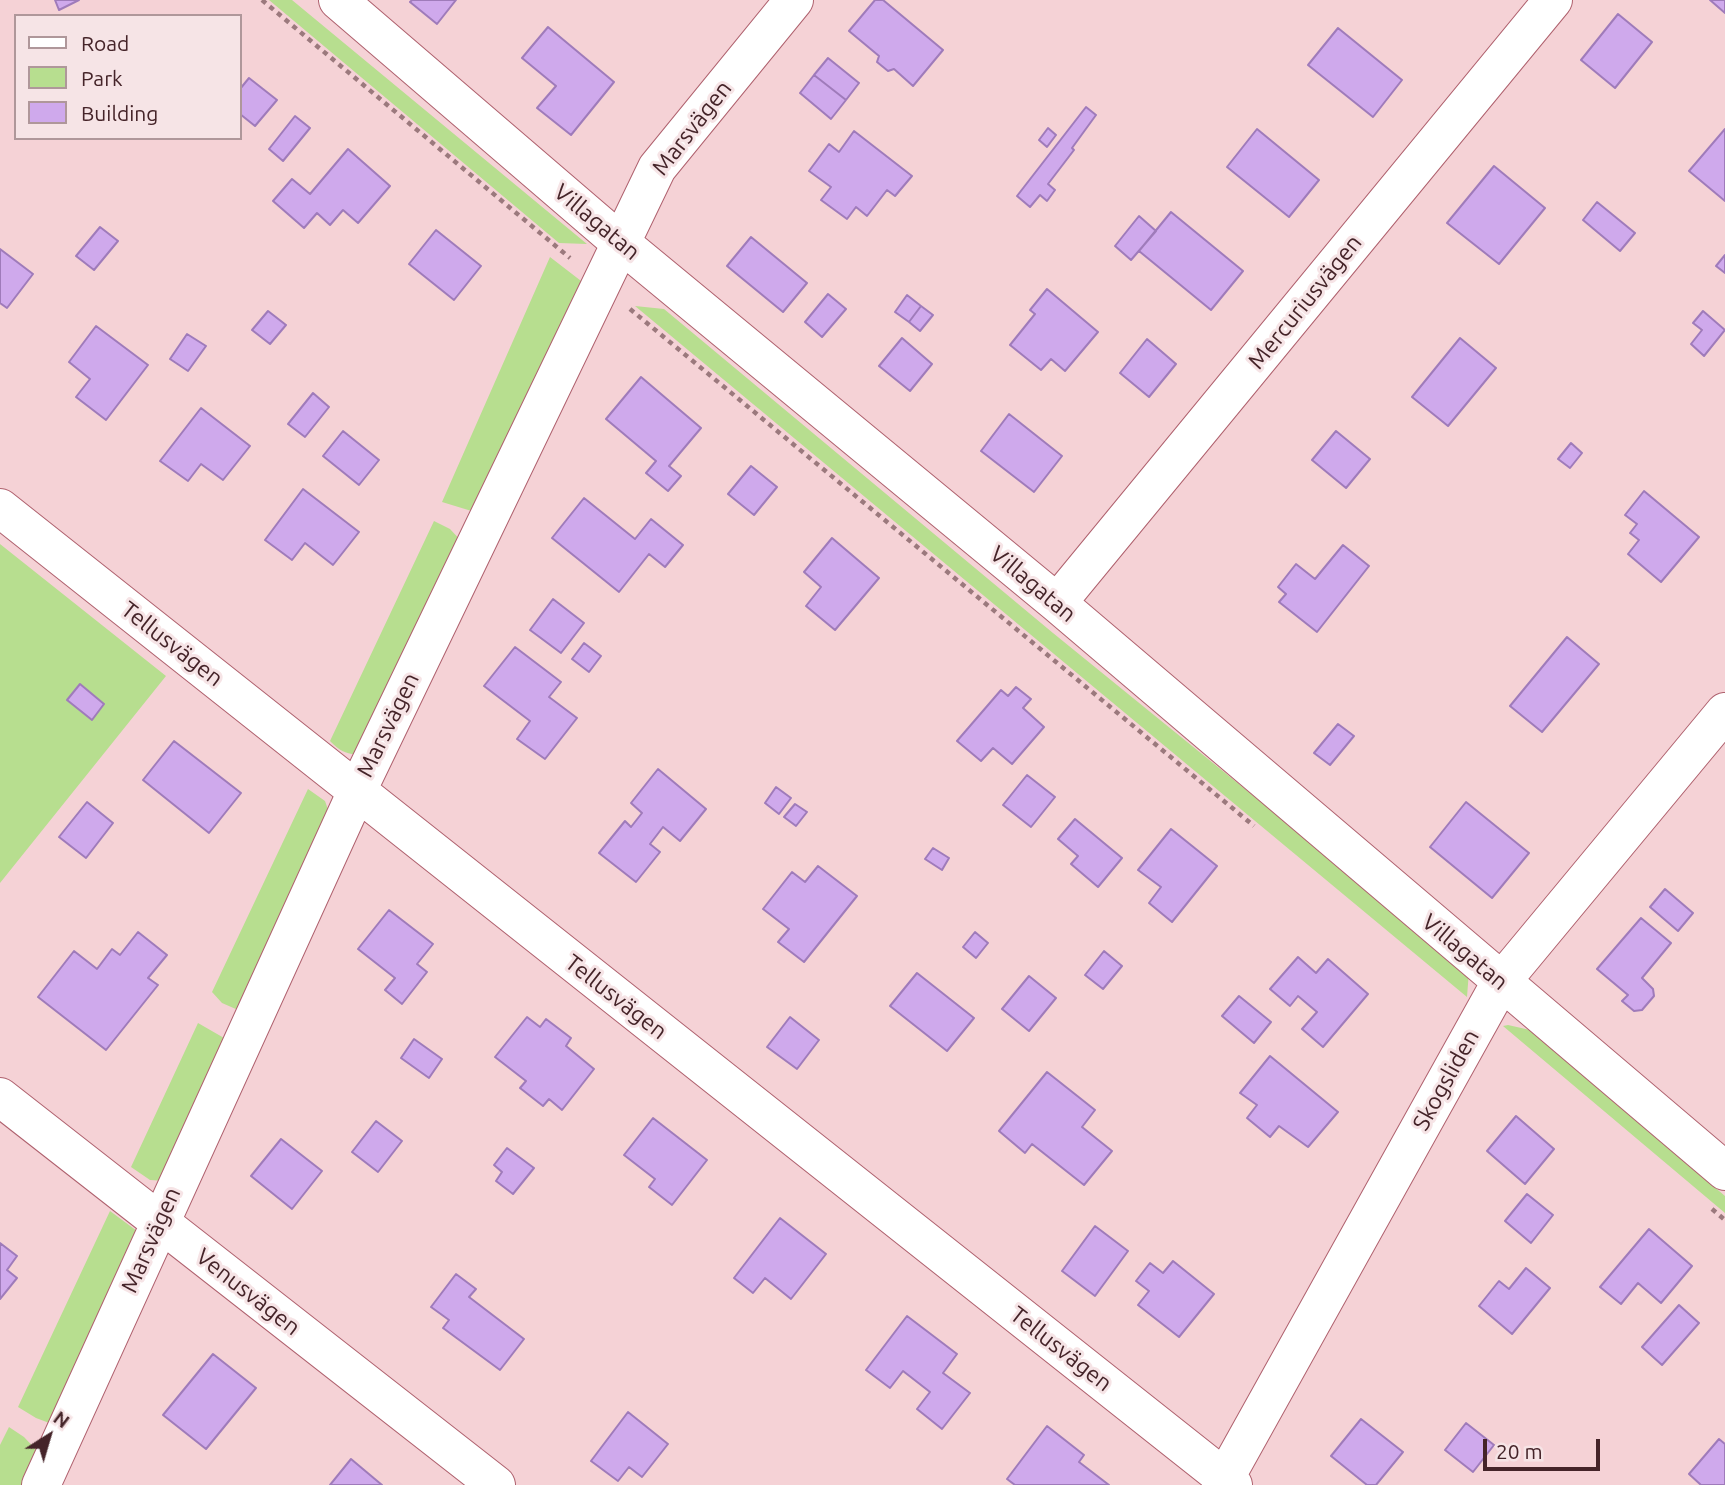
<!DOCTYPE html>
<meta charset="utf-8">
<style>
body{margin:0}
#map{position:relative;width:1725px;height:1485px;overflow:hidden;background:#f5d2d6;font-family:Ubuntu,sans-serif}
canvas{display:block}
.legend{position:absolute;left:14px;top:14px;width:228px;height:126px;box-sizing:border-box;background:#f6e4e6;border:2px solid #af979a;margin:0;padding:9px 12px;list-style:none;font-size:21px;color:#452429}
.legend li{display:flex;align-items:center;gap:14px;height:35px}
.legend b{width:35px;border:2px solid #af979a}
.north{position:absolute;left:14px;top:1401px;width:70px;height:70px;-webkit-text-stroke:5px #f6e4e6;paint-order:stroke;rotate:37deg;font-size:19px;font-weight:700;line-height:28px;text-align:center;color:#452429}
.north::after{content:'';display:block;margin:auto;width:24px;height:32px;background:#452429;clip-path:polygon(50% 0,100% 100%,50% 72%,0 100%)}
.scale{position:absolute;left:1483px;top:1439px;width:117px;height:32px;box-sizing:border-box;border:4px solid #452429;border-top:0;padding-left:9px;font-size:21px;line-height:24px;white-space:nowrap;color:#452429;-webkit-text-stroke:5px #f6e4e6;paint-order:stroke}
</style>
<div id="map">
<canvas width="1725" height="1485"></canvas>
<ul class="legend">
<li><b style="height:9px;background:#fff"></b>Road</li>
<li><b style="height:19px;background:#b7de8f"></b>Park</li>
<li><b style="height:19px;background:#cfa9ec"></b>Building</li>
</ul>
<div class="north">N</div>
<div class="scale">20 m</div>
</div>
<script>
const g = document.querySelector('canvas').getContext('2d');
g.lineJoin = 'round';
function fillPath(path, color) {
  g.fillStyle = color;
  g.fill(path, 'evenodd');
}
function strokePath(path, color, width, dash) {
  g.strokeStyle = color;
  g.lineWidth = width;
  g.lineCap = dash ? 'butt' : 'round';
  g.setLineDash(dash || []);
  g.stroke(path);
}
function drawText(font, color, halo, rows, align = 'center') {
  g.font = font + ' Ubuntu,sans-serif';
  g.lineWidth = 6;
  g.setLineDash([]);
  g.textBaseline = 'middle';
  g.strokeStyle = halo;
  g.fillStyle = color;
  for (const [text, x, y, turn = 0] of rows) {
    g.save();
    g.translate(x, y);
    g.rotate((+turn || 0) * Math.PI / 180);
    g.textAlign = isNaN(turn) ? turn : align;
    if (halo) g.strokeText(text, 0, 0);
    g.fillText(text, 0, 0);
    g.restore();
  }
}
const green = new Path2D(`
 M269,0H292L587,244L559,243Z
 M550,257L585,284L478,513L442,502Z
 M635,306L664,309L1053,633L1469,971L1467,997Z
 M434,521L450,529L464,544L366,753C349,756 342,753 330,741Z
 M0,544L166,676L0,883Z
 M308,789L325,801L333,824L245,1013L222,1003L212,992Z
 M198,1023L231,1042L166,1181L150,1180L131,1167Z
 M1508,1025L1530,1030L1725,1196V1213L1503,1026Z
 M110,1211L141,1234L52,1424L36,1418L18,1407Z
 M9,1427L24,1437L39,1453L24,1485H0V1445Z`);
const building = new Path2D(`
 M55,0H79L59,10Z
 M412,0H456L437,24L410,2Z
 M875,0H883L943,50L913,86L894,69L888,71L877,62L879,56L849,31Z
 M1710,0H1725V13Z
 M1618,14L1652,42L1615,88L1581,60Z
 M548,27L614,82L571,135L537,108L556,86L522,58Z
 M1338,28L1402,80L1373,117L1308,65Z
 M828,58L859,83L846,100L814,75Z
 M814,75L846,100L831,119L800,93Z
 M249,78L277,100L255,126L240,114V89Z
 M1086,107L1096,115L1072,148L1074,150L1048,184L1055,190L1047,201L1040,195L1030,207L1017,196Z
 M295,116L310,128L283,161L269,149Z
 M1048,128L1056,135L1047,147L1039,140Z
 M1257,129L1319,180L1289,217L1227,167Z
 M1725,129V201L1689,171Z
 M854,131L912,176L895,196L887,190L867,216L856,207L847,219L821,200L831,187L809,171L829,144L839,152Z
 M348,149L390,186L358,223L343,210L330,225L317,213L304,228L273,201L292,179L310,194Z
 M1494,166L1545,208L1499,264L1447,223Z
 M1597,202L1635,233L1620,251L1583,220Z
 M1171,212L1243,271L1211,310L1139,251Z
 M1139,216L1156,231L1131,260L1115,246Z
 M100,227L118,241L94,270L76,256Z
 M436,230L481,266L454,300L409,264Z
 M751,237L807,283L783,312L727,266Z
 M0,249L33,274L7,308L0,303Z
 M1725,255V273L1716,266Z
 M1047,289L1098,332L1065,371L1051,359L1041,370L1010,345L1035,314L1030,310Z
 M828,294L846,309L822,337L805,322Z
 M907,295L921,306L909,322L895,312Z
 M921,306L933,315L920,331L909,322Z
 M268,311L286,325L270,344L252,330Z
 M1703,311L1725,330L1704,356L1691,344L1702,330L1693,323Z
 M96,326L148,365L106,420L76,397L90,379L69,362Z
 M187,334L206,346L188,371L170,359Z
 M902,338L932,364L910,391L879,366Z
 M1460,338L1496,368L1448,426L1412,397Z
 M1147,339L1176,364L1149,397L1120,373Z
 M641,377L701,428L669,466L681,476L668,491L646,473L656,461L606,419Z
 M313,393L329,407L305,437L288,424Z
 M201,408L250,446L223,480L201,464L188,481L160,461Z
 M1009,414L1062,456L1034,492L981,451Z
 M343,431L379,460L359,485L323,456Z
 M1336,431L1370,459L1346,488L1312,460Z
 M1571,443L1582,453L1570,468L1558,459Z
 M751,466L777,487L754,515L728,494Z
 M303,489L359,532L333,565L305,543L292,560L265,540Z
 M1644,491L1699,537L1661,582L1628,554L1639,540L1630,533L1637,524L1625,515Z
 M584,498L635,539L651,519L683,545L665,567L649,554L619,592L552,538Z
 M832,538L879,578L835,630L806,606L821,587L804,572Z
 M1343,545L1369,566L1317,632L1279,602L1286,594L1278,587L1296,564L1315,579Z
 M553,599L584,623L561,653L530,630Z
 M1567,637L1599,664L1542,732L1510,706Z
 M584,643L601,656L589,672L572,659Z
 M515,647L561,682L549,697L577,718L545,759L517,739L530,721L484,686Z
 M80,684L104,704L92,720L67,700Z
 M1016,687L1031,699L1023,708L1044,727L1012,764L993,748L981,761L957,741L1001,690L1008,696Z
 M1338,724L1354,736L1330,765L1314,753Z
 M174,741L241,793L209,833L143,780Z
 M658,769L706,809L680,841L663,827L650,844L660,852L636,882L599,853L625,821L631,827L642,813L631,803Z
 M1027,775L1055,797L1031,827L1003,805Z
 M776,787L791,798L779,814L765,803Z
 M87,802L113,823L86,858L59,837Z
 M1466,802L1529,853L1492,898L1430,847Z
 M795,804L807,812L796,826L784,817Z
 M1075,819L1122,858L1098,887L1071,864L1078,856L1058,839Z
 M1171,829L1217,866L1172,922L1149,903L1161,887L1138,870Z
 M933,848L949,858L942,870L925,859Z
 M818,866L857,896L804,962L778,942L789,929L763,909L792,872L805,882Z
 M1665,889L1693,913L1678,931L1650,907Z
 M389,910L433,944L417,964L427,972L402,1004L385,990L395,978L358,949Z
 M1641,918L1671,943L1642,978L1653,989L1654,996L1642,1010L1634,1011L1622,1001L1628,995L1597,969Z
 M138,932L167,955L148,978L158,985L106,1050L38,997L74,951L97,969L112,949L120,955Z
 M975,932L988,943L976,958L963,947Z
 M1104,951L1122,966L1103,989L1085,975Z
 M1298,957L1316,973L1328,959L1368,994L1323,1047L1302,1029L1317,1012L1298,996L1290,1006L1270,989Z
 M917,973L974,1018L947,1051L890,1006Z
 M1029,976L1056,998L1029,1031L1002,1009Z
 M1239,996L1271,1022L1254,1043L1222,1016Z
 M527,1017L540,1027L546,1019L571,1038L566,1046L594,1069L562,1110L549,1099L543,1106L520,1088L526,1081L495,1057Z
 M790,1017L819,1040L797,1069L767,1047Z
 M414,1039L442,1059L429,1078L401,1058Z
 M1270,1056L1338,1112L1308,1147L1279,1126L1270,1137L1247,1118L1257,1105L1240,1093Z
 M1047,1072L1095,1110L1082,1127L1112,1151L1084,1185L1032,1144L1025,1153L999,1131Z
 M1516,1116L1554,1149L1525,1184L1487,1151Z
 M653,1118L707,1160L672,1205L649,1187L655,1179L624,1155Z
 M376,1121L402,1141L378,1172L352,1152Z
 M281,1139L322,1171L292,1209L251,1176Z
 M507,1148L534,1168L513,1194L496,1181L502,1172L494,1165Z
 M1527,1194L1553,1215L1531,1243L1505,1221Z
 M780,1218L826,1254L791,1299L765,1278L753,1293L734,1278Z
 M1095,1226L1128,1251L1095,1296L1062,1271Z
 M1649,1229L1692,1266L1661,1303L1638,1283L1621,1304L1600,1287Z
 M0,1243L17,1256L7,1270L17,1278L0,1299Z
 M1173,1261L1214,1294L1179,1337L1138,1305L1149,1291L1136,1281L1150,1263L1163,1273Z
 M1526,1268L1550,1288L1512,1334L1479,1306L1499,1281L1509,1289Z
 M456,1274L476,1289L469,1297L524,1339L500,1370L443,1328L449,1320L431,1307Z
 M1679,1305L1699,1323L1662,1365L1642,1347Z
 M907,1316L957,1354L943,1373L970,1393L942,1429L917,1409L930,1392L903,1371L890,1388L866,1370Z
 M213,1354L256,1388L206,1449L163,1415Z
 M628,1412L668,1444L642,1477L629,1467L618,1481L591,1461Z
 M1361,1419L1403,1452L1376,1485H1367L1331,1456Z
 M1466,1423L1494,1445L1473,1472L1445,1450Z
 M1047,1426L1084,1455L1079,1462L1109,1485H1015L1007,1479Z
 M1719,1439L1725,1444V1485H1701L1689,1474Z
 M351,1459L382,1485H330Z`);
const path = new Path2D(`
 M262,0L570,258
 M630,309L1254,826
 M1712,1209L1725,1220`);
const minor = new Path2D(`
 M338,0L622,244L1057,603L1725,1171
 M0,508L1233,1485
 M1057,603L1553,0
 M0,1097L496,1485
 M41,1485L357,791L657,168L794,0
 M1221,1485L1501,982L1725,712`);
const streetNames = [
 ["Marsvägen",692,128,-52],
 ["Villagatan",597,222,40],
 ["Mercuriusvägen",1305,302,-51],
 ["Villagatan",1033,584,40],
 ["Tellusvägen",172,644,38],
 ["Marsvägen",388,725,-64],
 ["Villagatan",1465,952,40],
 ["Tellusvägen",616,997,38],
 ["Skogsliden",1446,1080,-61],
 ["Marsvägen",151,1240,-66],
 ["Venusvägen",248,1292,38],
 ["Tellusvägen",1061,1349,38]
];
fillPath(green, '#b7de8f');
fillPath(building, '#cfa9ec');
strokePath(building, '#9f7bba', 2);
strokePath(minor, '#af616e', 40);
strokePath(path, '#9b797d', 4.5, [5, 5]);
strokePath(minor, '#fff', 38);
drawText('23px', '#452429', '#f6e4e6', streetNames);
</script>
